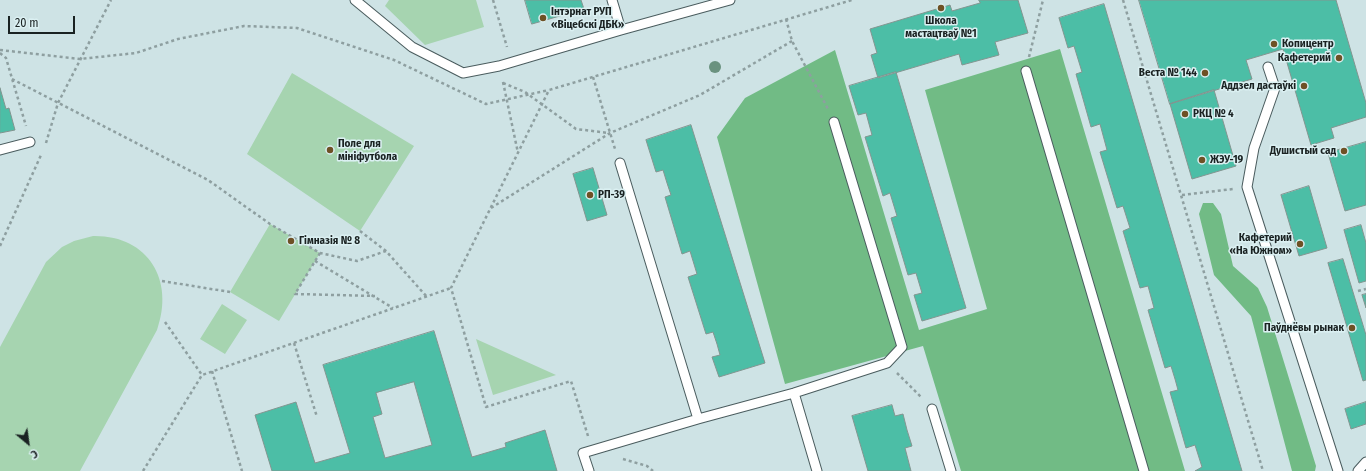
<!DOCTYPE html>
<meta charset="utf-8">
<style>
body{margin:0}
#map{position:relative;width:1366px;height:471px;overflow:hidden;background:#cee3e5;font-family:"Fira Sans Condensed",sans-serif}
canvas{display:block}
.north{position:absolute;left:8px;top:423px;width:40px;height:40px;-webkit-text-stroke:3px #dbf0f2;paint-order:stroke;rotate:151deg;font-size:11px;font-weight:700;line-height:16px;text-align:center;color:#1a2222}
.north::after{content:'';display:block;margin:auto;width:14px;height:18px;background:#1a2222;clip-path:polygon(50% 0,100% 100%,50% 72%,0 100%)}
.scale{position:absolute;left:8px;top:16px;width:67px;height:18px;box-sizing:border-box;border:2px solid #1a2222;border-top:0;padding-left:5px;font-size:12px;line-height:14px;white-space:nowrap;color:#1a2222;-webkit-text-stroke:3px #dbf0f2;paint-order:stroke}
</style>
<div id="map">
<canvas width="1366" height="471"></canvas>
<div class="north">С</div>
<div class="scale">20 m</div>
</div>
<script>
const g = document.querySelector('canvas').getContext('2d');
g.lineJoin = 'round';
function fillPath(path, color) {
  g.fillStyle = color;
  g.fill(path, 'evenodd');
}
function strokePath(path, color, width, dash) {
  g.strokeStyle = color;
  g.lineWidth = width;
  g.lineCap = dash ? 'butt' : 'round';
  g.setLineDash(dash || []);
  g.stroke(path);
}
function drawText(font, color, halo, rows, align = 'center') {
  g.font = font + ' "Fira Sans Condensed",sans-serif';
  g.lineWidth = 3;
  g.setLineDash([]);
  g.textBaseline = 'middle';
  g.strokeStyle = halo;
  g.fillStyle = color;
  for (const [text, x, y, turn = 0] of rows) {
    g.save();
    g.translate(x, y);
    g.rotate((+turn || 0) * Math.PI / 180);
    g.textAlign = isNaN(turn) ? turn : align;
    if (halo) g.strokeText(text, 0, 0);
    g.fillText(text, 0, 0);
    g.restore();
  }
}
const green = new Path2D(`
 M389,0H476L484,27L425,45L385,6Z
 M292,73L414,146L360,231L247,154Z
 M270,224L320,253L279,321L230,292Z
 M93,236C148,235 175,280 157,330L80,471H0V347L46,262L62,247L74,241Z
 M222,304L247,320L225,354L200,339Z
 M476,339L556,375L493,395Z`);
const forest = new Path2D(`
 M1060,49L1185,471H961L923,346L785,384L717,137L745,98L835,50L919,330L987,309L925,90Z
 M1203,203H1213L1221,214L1233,266L1258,288L1267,307L1316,466L1315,471H1292L1251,316L1214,275L1199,214Z`);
const building = new Path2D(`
 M525,0H581L584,9L532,24Z
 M979,0H1018L1028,33L995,42L999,55L962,65L959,54L878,78L871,55L877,53L870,29L950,5L952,11L980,3Z
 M1139,0H1336L1366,103V117L1331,128L1334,138L1311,145L1283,49L1246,60L1252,79L1170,104Z
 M1104,4L1242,471H1195L1202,467L1195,445L1186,448L1170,392L1178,390L1175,379L1171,366L1165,368L1148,310L1154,308L1148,286L1140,288L1123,231L1130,228L1123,206L1117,208L1100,152L1107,150L1100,124L1091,127L1076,74L1082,72L1074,46L1068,48L1059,18Z
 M896,72L966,308L922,321L914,295L922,293L916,273L908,275L891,218L897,216L890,193L883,196L865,137L872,135L866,113L858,115L849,86Z
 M0,88L6,109L9,108L15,130L0,133Z
 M1214,90L1236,166L1192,179L1170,104Z
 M691,125L765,363L719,377L712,357L720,355L717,344L713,332L706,334L688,277L697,274L690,251L682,254L665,197L671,195L667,183L663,170L656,172L646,140Z
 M1366,142V205L1345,211L1328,153Z
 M593,168L607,215L587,221L573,174Z
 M1309,186L1327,248L1299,256L1281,195Z
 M1361,225L1366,243V281L1359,283L1344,230Z
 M1343,259L1366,335V380L1363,381L1328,263Z
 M1366,294V308L1362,295Z
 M434,331L472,457L506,447L505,443L545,430L557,471H272L255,415L296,402L315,463L350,453L323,365ZM414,382L432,445L385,458L373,417L382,414L376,393Z
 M1366,402V424L1351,429L1345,409Z
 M892,405L895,416L903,414L907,430L912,446L905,448L911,471H868L852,416Z`);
const path = new Path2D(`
 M493,0L507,47
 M1123,0L1263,471
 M786,19L792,41L828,109
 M0,50L80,59L136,53L178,39L244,26L297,28L394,60L486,104L549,90
 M0,53L6,58L26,126
 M1029,57L1043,0
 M593,77L615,149
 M12,79L208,180L270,224L320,253L357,261L386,251
 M503,82L518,153
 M503,83L525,92L576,129L609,133
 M46,143L58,103L111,0
 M1182,195L1233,189
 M491,208L610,133L700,95L792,41
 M360,231L386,251L427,297
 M0,246L41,155
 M320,253L295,294L375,296
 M315,261L393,308
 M162,281L230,292
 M1358,291L1366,289
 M165,322L202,375
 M294,343L317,417
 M212,371L242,471
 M897,373L922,398
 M588,436L571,381L486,407L451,288L549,90L852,0
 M623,459L647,466L653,471
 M143,471L202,375L451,288`);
const lane = new Path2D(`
 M355,0L412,47L463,73L499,66L621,30L730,0
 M612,0L621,30
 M1268,67L1275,88L1254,148L1247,187L1338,471
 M1026,71L1144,471
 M0,150L30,142
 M620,163L698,419L794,393L887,363L902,347L834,122
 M794,393L817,471
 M932,409L951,471
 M589,471L583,453L698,419
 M1358,471L1366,462`);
const trees = [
 [715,67]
];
const markers = [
 [941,8,4,"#6e5125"],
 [543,18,4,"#6e5125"],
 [1274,44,4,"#6e5125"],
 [1339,58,4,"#6e5125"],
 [1205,73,4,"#6e5125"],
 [1304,86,4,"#6e5125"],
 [1185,114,4,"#6e5125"],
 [330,150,4,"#6e5125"],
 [1344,151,4,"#6e5125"],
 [1202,160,4,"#6e5125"],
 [590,195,4,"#6e5125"],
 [291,241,4,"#6e5125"],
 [1300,244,4,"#6e5125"],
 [1352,328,4,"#6e5125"]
];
const poiNames = [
 ["Інтэрнат РУП",551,12],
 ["«Віцебскі ДБК»",551,25],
 ["Школа",941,21,"center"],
 ["мастацтваў №1",941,34,"center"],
 ["Копицентр",1282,44],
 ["Кафетерий",1331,58,"right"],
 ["Веста № 144",1197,73,"right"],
 ["Аддзел дастаўкі",1296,86,"right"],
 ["РКЦ № 4",1193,114],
 ["Поле для",338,144],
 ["мініфутбола",338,157],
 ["Душистый сад",1336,151,"right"],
 ["ЖЭУ-19",1210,160],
 ["РП-39",598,195],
 ["Кафетерий",1292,238,"right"],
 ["«На Южном»",1292,251,"right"],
 ["Гімназія № 8",299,241],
 ["Паўднёвы рынак",1344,328,"right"]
];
fillPath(green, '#a6d4b0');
fillPath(forest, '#71bb85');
fillPath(building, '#4cbea6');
strokePath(building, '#829590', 1);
strokePath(lane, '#4a5c5e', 11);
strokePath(path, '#8e9fa0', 2.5, [3, 3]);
strokePath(lane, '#fff', 9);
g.fillStyle = '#6a927f';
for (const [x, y] of trees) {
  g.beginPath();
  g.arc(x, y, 6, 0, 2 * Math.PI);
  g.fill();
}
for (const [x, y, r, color] of markers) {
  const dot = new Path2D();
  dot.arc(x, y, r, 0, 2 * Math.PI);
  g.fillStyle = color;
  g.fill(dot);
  strokePath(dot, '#dbf0f2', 1.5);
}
drawText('bold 11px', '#1a2222', '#dbf0f2', poiNames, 'left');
</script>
